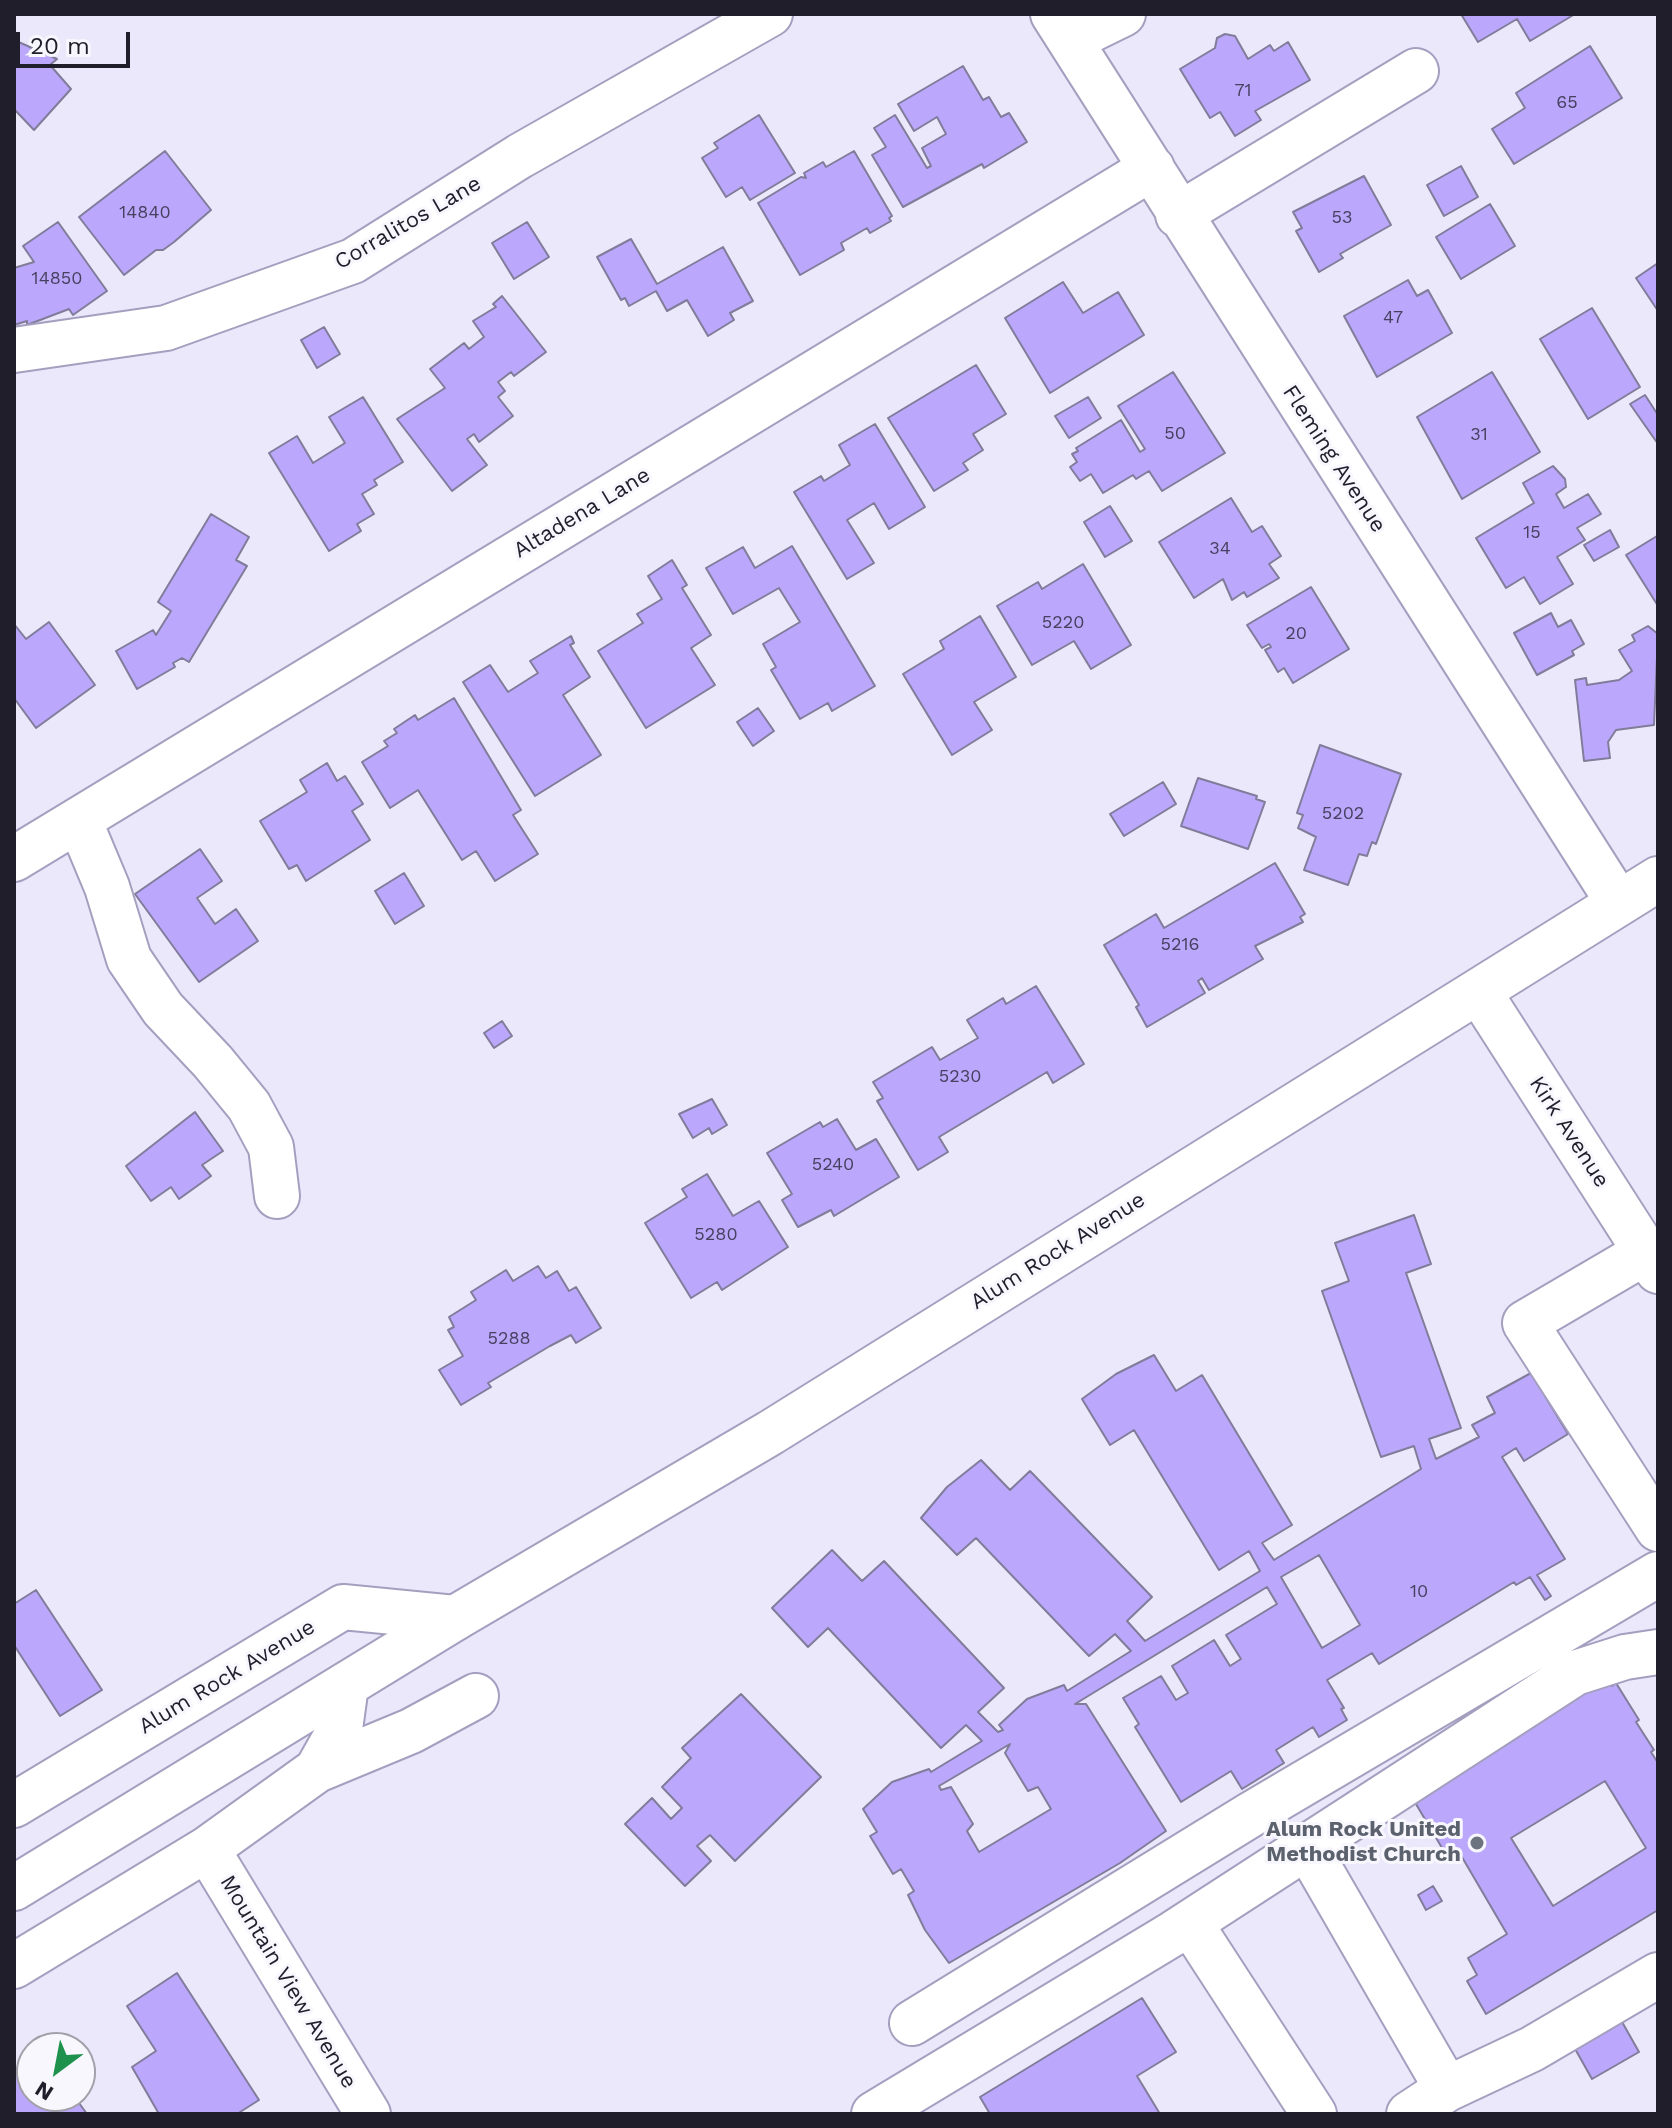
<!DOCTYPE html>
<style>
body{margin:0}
#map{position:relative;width:1672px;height:2128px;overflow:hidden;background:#ebe8fc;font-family:"Work Sans",sans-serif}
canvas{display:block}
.frame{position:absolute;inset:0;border:16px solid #201e2a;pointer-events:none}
.north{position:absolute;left:16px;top:2032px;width:80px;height:80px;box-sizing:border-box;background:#f8f7fe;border:2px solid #a2a0a9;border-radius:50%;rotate:212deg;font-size:22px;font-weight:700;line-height:32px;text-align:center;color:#201e2a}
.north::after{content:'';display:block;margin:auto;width:28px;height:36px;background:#1e924c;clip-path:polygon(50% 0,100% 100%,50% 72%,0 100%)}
.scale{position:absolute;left:16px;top:32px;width:114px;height:36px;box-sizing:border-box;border:4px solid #201e2a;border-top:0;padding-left:10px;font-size:24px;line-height:28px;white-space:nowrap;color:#201e2a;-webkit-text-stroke:6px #f8f7fe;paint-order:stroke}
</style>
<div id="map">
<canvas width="1672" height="2128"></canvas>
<div class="frame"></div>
<div class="north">N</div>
<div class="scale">20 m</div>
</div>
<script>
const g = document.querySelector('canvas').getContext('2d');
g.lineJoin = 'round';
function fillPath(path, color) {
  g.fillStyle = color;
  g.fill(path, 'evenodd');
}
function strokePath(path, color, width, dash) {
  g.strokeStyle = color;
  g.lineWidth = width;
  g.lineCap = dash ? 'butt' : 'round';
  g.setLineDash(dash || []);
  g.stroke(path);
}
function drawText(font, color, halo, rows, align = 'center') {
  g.font = font + ' "Work Sans",sans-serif';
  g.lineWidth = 6;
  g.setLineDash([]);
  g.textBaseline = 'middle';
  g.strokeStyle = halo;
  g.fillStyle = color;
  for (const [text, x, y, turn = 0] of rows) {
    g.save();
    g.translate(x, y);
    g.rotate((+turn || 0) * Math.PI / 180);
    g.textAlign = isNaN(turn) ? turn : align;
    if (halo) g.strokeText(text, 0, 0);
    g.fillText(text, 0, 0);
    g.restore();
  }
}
const building = new Path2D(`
 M1461,14H1575L1530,41L1517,19L1478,42Z
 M1225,34L1235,36L1248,59L1270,45L1274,51L1288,42L1310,80L1255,111L1261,120L1235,136L1220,112L1210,118L1180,69L1215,48L1217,38Z
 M14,40L57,59L50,65L71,89L34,130L14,109Z
 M1590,46L1622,98L1514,164L1492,129L1525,108L1516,93Z
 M963,66L983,100L989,97L1001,117L1009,113L1027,142L984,168L982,164L903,207L872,155L886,147L874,128L895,115L927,168L931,166L922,148L946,134L937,117L914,131L898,104Z
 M759,115L795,173L750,200L742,187L726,197L702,158L718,148L714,143Z
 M165,151L211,210L174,242L163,250H156L124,275L79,217Z
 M854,151L892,216L889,218L891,221L870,233L867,228L841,243L844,250L800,275L758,203L801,177L806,178L804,173L823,162L826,167Z
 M1461,166L1478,197L1444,216L1427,185Z
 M1364,176L1391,225L1340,254L1343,258L1319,272L1296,231L1302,228L1293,212Z
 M1490,204L1515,246L1461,279L1436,237Z
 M58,222L107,291L73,315L69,309L27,325V321L14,325V268L34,262L23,246Z
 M527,222L549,257L514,279L492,243Z
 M631,239L657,284L723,247L753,301L730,313L734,320L708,336L687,300L667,311L656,291L629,306L625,298L621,300L597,257Z
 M1658,263V311L1636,278Z
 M1408,280L1417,296L1428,290L1452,333L1377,377L1344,316Z
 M1063,282L1083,313L1118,292L1144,335L1050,393L1005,318Z
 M502,296L546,352L514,376L511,372L498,382L505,391L498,397L513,416L479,442L474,434L467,439L487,465L452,491L397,419L445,388L430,369L464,343L469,349L484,337L473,321L496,307L493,304Z
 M1592,308L1640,387L1588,419L1540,339Z
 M324,327L340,354L317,368L301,340Z
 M976,365L1006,414L973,434L983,450L963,463L968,470L934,491L888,418Z
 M1173,372L1225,453L1162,491L1149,471L1136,479L1133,475L1103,493L1091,474L1080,481L1070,467L1077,462L1072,454L1078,451L1076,448L1121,420L1140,452L1145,449L1118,406Z
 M1492,372L1540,452L1462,499L1417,417Z
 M1645,395L1658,415V444L1630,404Z
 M363,397L403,462L374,480L377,485L362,494L374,514L357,524L361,531L329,551L269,453L297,436L313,463L345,443L329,417Z
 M1088,397L1101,418L1069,438L1055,416Z
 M875,424L925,507L889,529L874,503L847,520L874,563L847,579L794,492L821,476L824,481L850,465L839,445Z
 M1553,466L1565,479L1566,487L1556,494L1564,508L1588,494L1601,514L1577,528L1585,540L1557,557L1573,584L1540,604L1524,577L1506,588L1476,538L1534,503L1523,483Z
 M1231,498L1252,532L1262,526L1281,556L1269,564L1279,578L1247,597L1244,592L1232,600L1223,579L1194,598L1159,542Z
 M1110,506L1132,541L1105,557L1084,522Z
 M211,514L249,537L236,560L247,566L189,662L182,658L173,663L175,667L137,689L116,651L153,630L156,635L171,611L158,602Z
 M1610,530L1619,547L1594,561L1584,545Z
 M1657,536L1658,537V606L1626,555Z
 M792,546L875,686L832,711L828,703L800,719L771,670L776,667L763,644L800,622L779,588L733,614L706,568L743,547L755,568Z
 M672,560L687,585L682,588L711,635L691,648L715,685L646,728L598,651L643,623L637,614L662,599L648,576Z
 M1083,564L1131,645L1091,669L1074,641L1032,665L997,606L1038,582L1042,589Z
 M1311,587L1349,649L1293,683L1284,668L1278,672L1265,650L1271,647L1269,644L1262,648L1247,625Z
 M1551,613L1558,627L1571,620L1584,644L1572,651L1574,655L1537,675L1514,633Z
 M980,616L1016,677L974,702L992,730L952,755L903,674L944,649L940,641Z
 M49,622L95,685L36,728L14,698V624L26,639Z
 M1648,626L1658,634L1654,725L1616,730L1608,742L1610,758L1584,761L1575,680L1586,678L1587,685L1619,680L1632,671L1619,650L1635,641L1632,635Z
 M571,636L574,643L570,645L590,677L563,695L601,755L535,796L463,682L490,665L508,692L538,673L530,661Z
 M454,698L518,805L521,810L513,815L538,854L495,881L476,851L462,860L418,790L390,808L362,762L388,746L384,741L397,733L394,729L415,715L418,720Z
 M758,708L774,731L753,746L737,722Z
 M1320,745L1401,774L1376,844L1372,842L1367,856L1359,854L1348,885L1304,870L1316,837L1298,828L1303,815L1297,813Z
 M327,763L337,781L345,776L363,804L352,811L370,840L306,881L297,865L289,869L260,821L307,792L300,780Z
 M1198,778L1257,796L1256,799L1265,802L1248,849L1181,826Z
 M1163,782L1176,804L1124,836L1110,814Z
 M200,849L222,881L197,898L215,924L236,909L258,941L199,982L135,894Z
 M1275,863L1305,914L1300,917L1303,922L1255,946L1263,959L1209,990L1202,978L1198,981L1205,993L1147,1027L1136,1007L1139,1005L1104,945L1156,914L1164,928Z
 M404,873L424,906L395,924L375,891Z
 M1036,986L1084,1064L1053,1083L1047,1072L939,1137L948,1152L918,1170L877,1101L883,1098L873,1082L932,1047L940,1060L978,1038L967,1020L1003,998L1006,1004Z
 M502,1021L512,1036L494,1048L484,1033Z
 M712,1099L727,1125L712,1134L709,1128L693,1138L679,1114Z
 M195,1112L223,1151L202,1165L211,1176L179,1199L171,1187L151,1201L126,1166Z
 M837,1119L856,1150L876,1139L899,1177L834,1216L831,1210L798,1227L782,1200L792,1194L767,1153L820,1122L823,1127Z
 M707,1174L733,1216L759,1201L788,1247L722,1290L717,1282L691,1298L645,1223L687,1197L682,1189Z
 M1414,1215L1431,1264L1406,1273L1461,1428L1429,1439L1436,1459L1479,1437L1472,1425L1495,1413L1487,1397L1531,1373L1568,1434L1524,1461L1516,1448L1502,1457L1565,1559L1537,1575L1551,1596L1545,1600L1530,1577L1516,1585L1514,1582L1379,1664L1372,1653L1327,1680L1344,1708L1341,1709L1347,1720L1319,1737L1313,1727L1276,1750L1284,1763L1242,1789L1231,1771L1181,1802L1135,1727L1139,1724L1123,1698L1161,1676L1176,1700L1188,1693L1172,1666L1214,1640L1230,1666L1241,1659L1226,1635L1277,1604L1267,1587L1075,1704H1086L1166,1831L1120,1863L949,1963L925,1930L908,1895L914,1891L901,1869L893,1874L870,1836L877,1832L863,1809L892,1782L929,1769L931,1772L982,1741L966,1725L941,1748L828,1628L808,1647L772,1608L832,1550L862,1581L884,1561L1004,1688L978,1712L998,1732L1003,1730L999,1725L1027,1699L1064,1685L1067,1691L1131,1651L1115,1634L1089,1656L976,1538L957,1555L921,1518L947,1487L981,1460L1010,1490L1030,1471L1152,1597L1127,1621L1145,1641L1260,1571L1249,1551L1219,1570L1134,1430L1110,1445L1082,1399L1116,1374L1154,1355L1176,1391L1202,1375L1292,1525L1262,1543L1274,1560L1421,1469L1414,1446L1381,1457L1322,1291L1349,1281L1335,1243ZM1319,1555L1360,1625L1322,1648L1281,1577ZM1010,1744L1005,1753L1028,1791L1038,1787L1051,1809L979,1852L967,1831L973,1824L951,1787L941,1790L939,1786Z
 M538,1266L546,1278L557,1271L569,1291L576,1287L601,1328L576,1343L571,1335L550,1346L488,1383L491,1387L461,1405L439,1370L463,1356L448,1330L454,1327L449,1317L476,1300L471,1292L506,1270L513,1281Z
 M36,1590L102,1690L60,1716L14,1645V1604Z
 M1602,1670L1612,1686L1616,1683L1639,1720L1636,1722L1654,1750L1651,1752L1658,1763V1910L1486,2014L1467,1981L1477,1975L1468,1958L1507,1934L1459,1852L1448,1858L1410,1794ZM1605,1781L1646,1848L1553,1906L1511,1838Z
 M741,1694L821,1777L735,1861L710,1835L697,1846L711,1861L685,1886L625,1824L652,1798L671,1819L682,1808L662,1787L691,1758L682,1748Z
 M1433,1886L1442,1901L1426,1910L1418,1895Z
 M177,1973L259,2100L237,2114H159L132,2067L156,2051L127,2006Z
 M1142,1998L1176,2052L1137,2076L1160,2114H990L980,2097Z
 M1621,2020L1639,2052L1592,2079L1574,2047Z
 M32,2058V2096H74L87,2114H14V2070Z`);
const minor = new Path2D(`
 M1053,14L1618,902
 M1070,40L1123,14
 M1178,215L1416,71
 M14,350L166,328L353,261L520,156L770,14
 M79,820L107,887L129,959L163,1009L213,1062L249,1106L271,1147L277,1196
 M14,859L1152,168
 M1479,992L1658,1271
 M1646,1252L1525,1323L1658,1529
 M317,1770L411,1731L476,1696
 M14,1805L343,1607L455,1618
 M1307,1847L1447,2089L1409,2114
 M207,1849L368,2114
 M1190,1923L1314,2114
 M14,1966L207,1849L317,1770L340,1729L346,1685
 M912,2023L1250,1815L1658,1574
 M1447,2089L1532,2049L1658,1975
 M874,2114L1174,1933L1575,1673L1625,1657L1658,1652`);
const major = new Path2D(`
 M14,1888L455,1618L770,1433L1658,879`);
const markers = [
 [1477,1843,8,"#6b7280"]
];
const numberNames = [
 ["71",1243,91],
 ["65",1567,103],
 ["14840",145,213],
 ["53",1342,218],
 ["14850",57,279],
 ["47",1393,318],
 ["50",1175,434],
 ["31",1479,435],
 ["15",1532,533],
 ["34",1220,549],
 ["5220",1063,623],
 ["20",1296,634],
 ["5202",1343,814],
 ["5216",1180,945],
 ["5230",960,1077],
 ["5240",833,1165],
 ["5280",716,1235],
 ["5288",509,1339],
 ["10",1419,1592]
];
const streetNames = [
 ["Corralitos Lane",408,223,-30],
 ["Fleming Avenue",1334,459,57],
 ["Altadena Lane",582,513,-31],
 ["Kirk Avenue",1569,1132,57],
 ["Alum Rock Avenue",1058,1251,-32],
 ["Alum Rock Avenue",227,1677,-31],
 ["Mountain View Avenue",288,1982,59]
];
const worshipNames = [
 ["Alum Rock United",1461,1830],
 ["Methodist Church",1461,1855]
];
fillPath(building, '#bba8fd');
strokePath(building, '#817c9a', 2);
strokePath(minor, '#a59fbf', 48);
strokePath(major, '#a59fbf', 48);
strokePath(minor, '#fff', 44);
strokePath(major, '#fff', 44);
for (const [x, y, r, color] of markers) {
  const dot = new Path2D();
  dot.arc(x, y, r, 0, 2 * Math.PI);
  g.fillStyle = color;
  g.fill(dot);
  strokePath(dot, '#f8f7fe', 3);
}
drawText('18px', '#47405f', null, numberNames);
drawText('22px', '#201e2a', '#f8f7fe', streetNames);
drawText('bold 22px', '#5b616d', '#f8f7fe', worshipNames, 'right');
</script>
